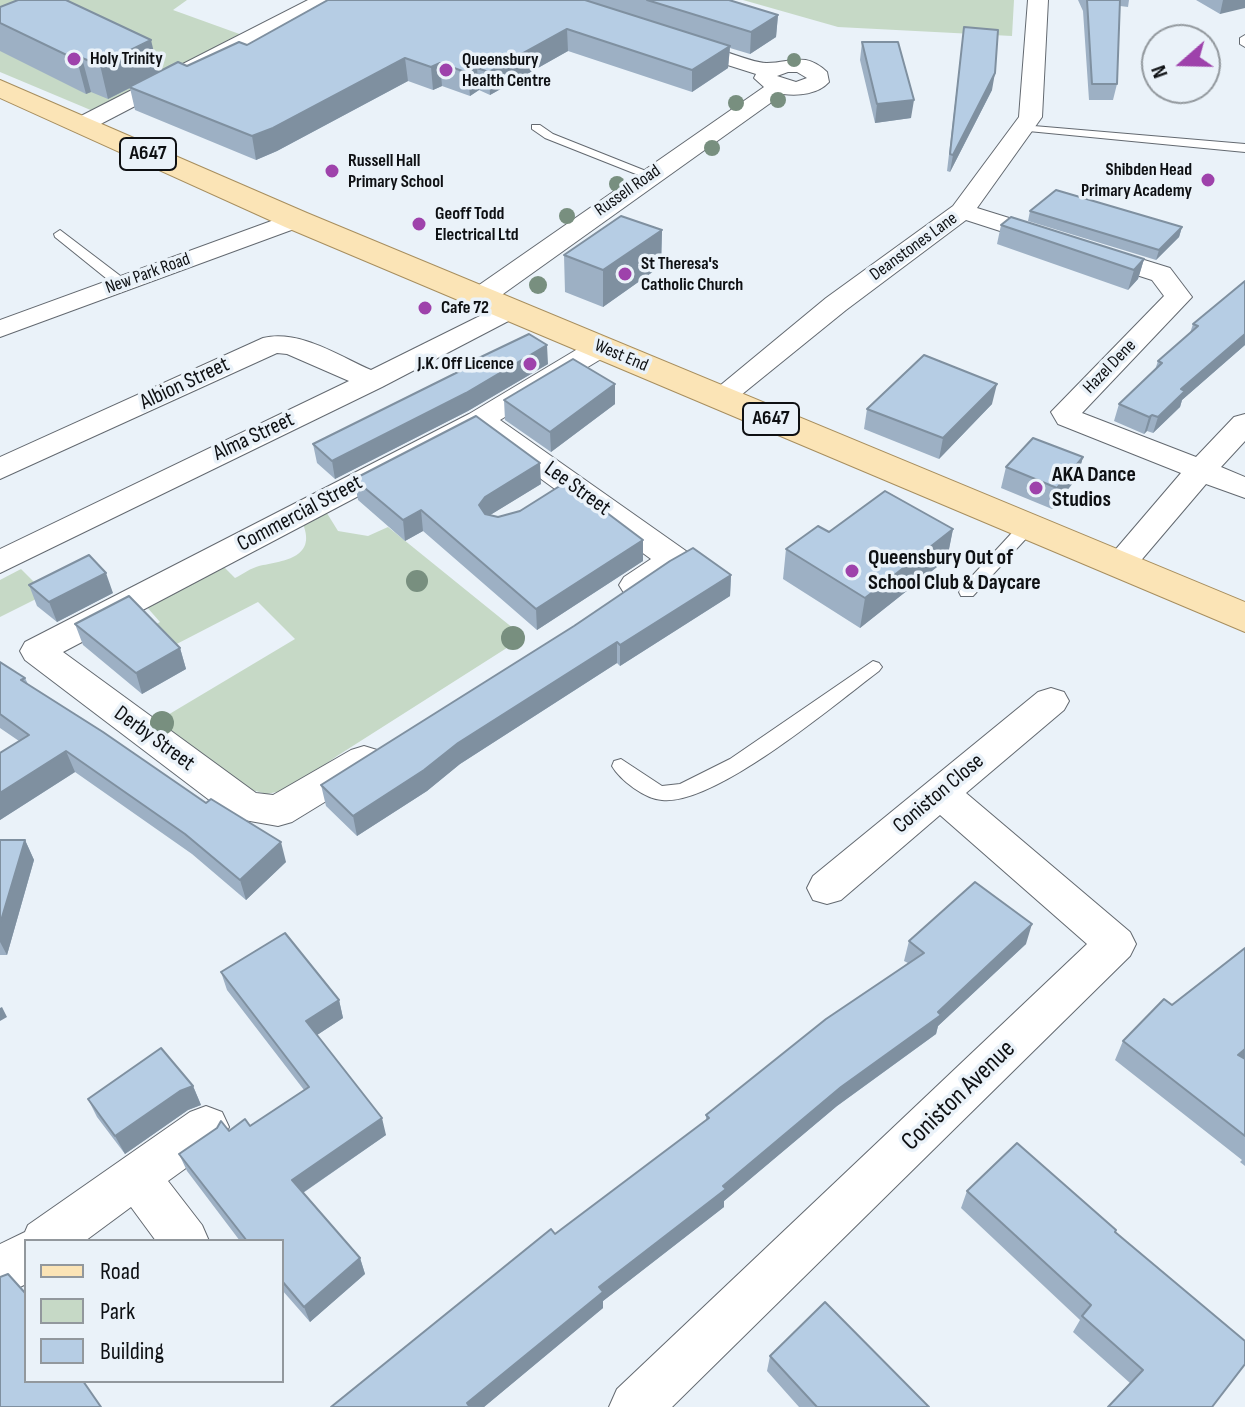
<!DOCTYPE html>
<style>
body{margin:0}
#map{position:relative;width:1245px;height:1407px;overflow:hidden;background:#eaf2f9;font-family:"Sofia Sans Condensed",sans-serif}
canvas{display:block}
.legend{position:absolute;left:24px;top:1239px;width:260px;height:144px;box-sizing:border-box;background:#eaf2f9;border:2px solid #92989d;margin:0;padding:10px 14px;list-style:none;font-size:24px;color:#0e1013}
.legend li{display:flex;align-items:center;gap:16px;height:40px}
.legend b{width:40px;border:2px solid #92989d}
.north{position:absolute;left:1141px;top:24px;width:80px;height:80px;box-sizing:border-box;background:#eaf2f9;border:2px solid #92989d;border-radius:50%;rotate:250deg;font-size:22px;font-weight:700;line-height:32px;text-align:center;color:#0e1013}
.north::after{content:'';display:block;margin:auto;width:28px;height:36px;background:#9e42ab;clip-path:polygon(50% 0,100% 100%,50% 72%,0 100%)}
</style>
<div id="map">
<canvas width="1245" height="1407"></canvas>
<ul class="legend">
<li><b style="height:10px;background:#fbe4b6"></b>Road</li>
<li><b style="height:22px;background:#c6d9c6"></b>Park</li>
<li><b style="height:22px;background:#b6cde4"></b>Building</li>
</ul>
<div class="north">N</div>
</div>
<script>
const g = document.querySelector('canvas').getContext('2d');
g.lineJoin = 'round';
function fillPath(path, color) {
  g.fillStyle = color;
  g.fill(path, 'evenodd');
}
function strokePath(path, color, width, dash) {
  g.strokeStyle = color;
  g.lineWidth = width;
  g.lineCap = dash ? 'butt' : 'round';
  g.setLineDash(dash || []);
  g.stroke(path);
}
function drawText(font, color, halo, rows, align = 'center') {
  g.font = font + ' "Sofia Sans Condensed",sans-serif';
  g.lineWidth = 7;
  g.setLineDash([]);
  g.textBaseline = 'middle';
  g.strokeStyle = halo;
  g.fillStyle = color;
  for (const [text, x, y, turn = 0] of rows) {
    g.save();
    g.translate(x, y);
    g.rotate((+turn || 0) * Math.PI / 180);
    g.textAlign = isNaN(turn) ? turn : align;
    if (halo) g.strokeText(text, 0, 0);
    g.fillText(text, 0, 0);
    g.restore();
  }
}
const green = new Path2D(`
 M0,0H187L173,10L245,36L93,111L0,72Z
 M743,0H1014L1012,36L838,27Z
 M325,510L338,531L368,536L388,527L524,637L337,756L291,789L267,794L236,786L151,725L295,639L258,602L167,649L148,629L160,622L145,605L223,566L235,578C243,574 251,568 259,566C281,561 317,559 303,524Z
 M21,569L46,594L0,617V580Z`);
const service = new Path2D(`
 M1245,35V47L1240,44V38Z
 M532,125H540L553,134L656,175L646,178L545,138L532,129Z
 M1022,125L1245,144V152L1018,130L1016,128Z
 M60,230L127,281V287H117L55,237L54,234Z
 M1027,522L1033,523L1035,527L1033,531L973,596H961L959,592L961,588L1021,523Z
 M873,661L879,663L882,667L879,671C835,704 715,806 662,800C645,799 620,780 612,766L614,761L621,759L662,786L680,784L730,759Z`);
const minor = new Path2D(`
 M308,0H334L331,4L91,129H75L71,124L75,119Z
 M1028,0H1048L1042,117L977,208L1170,268L1192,297L1082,413L1196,457L1234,417L1245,414V441L1221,467L1245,477V498L1206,484L1132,571L1120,574L1108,571L1104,563L1181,473L1058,424L1051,412L1164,296L1152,280L966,220L846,310L730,404L720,407L710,404L705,398L826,298L953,206L1019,117Z
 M682,37C701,41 752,64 767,63C792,63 804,51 827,72L829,82C818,94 799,96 783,94L489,304H469L465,298L469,292L764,87L754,78L756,74L674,48L671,43L674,38ZM788,72H797L807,78L796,82L777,76Z
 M296,212L305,215L309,220L305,225L0,337V320Z
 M508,302L518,304L522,310L518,316L382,387L0,573V549L349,381L287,354L277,353L0,479V457L263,338C299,329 339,356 371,370Z
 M601,339L611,341L615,347L611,353L500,420L686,551L690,559C678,578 647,599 624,593L619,585L624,577L651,559L478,433L63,652L256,793L273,795L351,750L364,746L377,750L383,760L377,770L292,822L278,826L233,818L25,660L20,651L25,642L469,414L591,341Z
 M1051,688L1064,692L1069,701L1064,710L966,793L1130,932L1136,944L1130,956L672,1407H609L617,1389L1087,944L940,815L841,900L827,904L813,900L807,888L813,876L1038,692Z
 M206,1106L222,1112L229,1127L222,1142L168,1181L202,1225L209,1241H156L131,1207L85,1241H26V1284L0,1297V1244L25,1232L28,1225L190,1112Z`);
const primary = new Path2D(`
 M0,80L307,213L1245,602V632L285,227L0,98Z`);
const trees = [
 [794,60,7],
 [778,100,8],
 [736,103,8],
 [712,148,8],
 [617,184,8],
 [567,216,8],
 [538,285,9],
 [417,581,11],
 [513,638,12],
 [162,723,12]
];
const wall = new Path2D(`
 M327,0H729L778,15L776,37L750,54L730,48L728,68L692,92L568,51L490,95L479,90L470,96L442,86L433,90L408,81L277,151L256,160L135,110L130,88L108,99L91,92L86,94L0,51V7L159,72L187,66L247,45Z
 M1078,0H1129L1128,7L1120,6L1117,84L1113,100H1089L1083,11Z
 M1196,0H1245L1220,14Z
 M964,27L992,90L950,172L947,171Z
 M862,42L911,118L875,123L860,60Z
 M1030,211L1182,227L1179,237L1156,260L1028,221Z
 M1001,225L1144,259L1138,279L1128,290L997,244Z
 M662,230L661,266L603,307L565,292L564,255Z
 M1245,281V345L1182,400L1180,407L1153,433L1147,431L1144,434L1114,421L1119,404L1155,370L1158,361L1190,333L1193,324Z
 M548,364L468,411L335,479L317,463L313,444L463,370L462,366Z
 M504,400L615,404L551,452L505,420Z
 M992,404L939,459L864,429L867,409Z
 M1083,457L1077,478L1052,509L1001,488L1006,467Z
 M354,479L541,484L490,515L643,540V561L537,630L423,531L405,541L358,500Z
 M953,529L947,559L860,628L783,579L786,549L829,532Z
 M731,575L730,596L620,666L617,663L460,764L427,791L357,836L326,806L321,785Z
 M29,585L113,593L57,622L37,606Z
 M75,624L180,648L186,669L142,694L83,645Z
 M0,662L25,678L28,684L286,862L246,900L192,854L75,772L0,820V753L19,741L0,728Z
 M0,840H25L34,860L7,955H0Z
 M909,941L1026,944L938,1026L936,1034L837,1106L724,1201V1207L603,1301V1308L484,1407H331L555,1234L706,1120V1115L908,963L904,961Z
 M221,972L339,1000L343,1018L317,1035L386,1135L303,1193L360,1258L365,1274L310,1322L282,1290V1241H240L187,1171L179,1154L229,1131L250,1126L304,1090L227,990Z
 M1123,1041L1245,1059V1166L1240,1162L1242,1160L1115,1060Z
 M193,1086L201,1105L188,1110L125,1154L97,1117L88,1099Z
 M967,1191L1115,1232L1212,1407L1130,1383L1073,1332L1080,1320L961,1208Z
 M770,1356L929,1407H799L767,1371Z`);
const shadedWall = new Path2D(`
 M1223,0H1245V8L1220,14Z
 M778,15L776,37L750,54L751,32Z
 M567,29L568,51L490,95L489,72Z
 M151,40L159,73L108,99L100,65Z
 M730,46L728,68L692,92V70Z
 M82,58L91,92L86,94L77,60Z
 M405,58L408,81L277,151L256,160L252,136Z
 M440,63L442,86L433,90L431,67Z
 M477,68L479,90L470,96L468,73Z
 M995,73L992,90L950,172L953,155Z
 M914,100L911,118L875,123L877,104Z
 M1182,227L1179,237L1156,260L1159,250Z
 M662,230L661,266L603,307V270Z
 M1144,259L1138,279L1128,290L1134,270Z
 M1245,334V345L1182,400L1180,407L1153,433L1158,417L1181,389Z
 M547,345L548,364L468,411L335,479L332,461Z
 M615,384V404L551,452L550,432Z
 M997,384L992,404L939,459L943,438Z
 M1152,415L1147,431L1144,434L1149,417Z
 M1083,457L1077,478L1052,509L1057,488Z
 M540,463L541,484L487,517L479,505L485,497Z
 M421,510L423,531L405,541L403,520Z
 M953,529L947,559L860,628L865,598Z
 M643,540V561L537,630L536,609Z
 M106,573L113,593L57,622L49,602Z
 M731,575L730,596L620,666V645Z
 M617,642V663L460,764L427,791L357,836L353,816L458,743Z
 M180,648L186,669L142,694L136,673Z
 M66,751L75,772L0,820V793Z
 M25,840L34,860L7,955L0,942V924Z
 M281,842L286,862L246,900L240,880Z
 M1032,924L1026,944L938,1026L936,1034L837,1106L724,1201V1207L603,1301V1308L484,1407H468L467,1403L599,1287L723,1186L841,1087L938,1012Z
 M339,1000L343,1018L311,1039L306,1021Z
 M2,1007L7,1017L0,1021V1008Z
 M1245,1049V1058L1228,1073L1238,1055Z
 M193,1086L201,1105L188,1110L125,1154L115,1136L180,1091Z
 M382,1118L386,1135L298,1196L292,1180Z
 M360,1258L365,1274L310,1322L304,1307Z`);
const building = new Path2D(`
 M18,0H66L151,40L100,65L82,58L77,60L0,23V7Z
 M328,0H585L730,46L692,70L567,29L489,72L477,68L468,73L440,63L431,67L405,58L273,128L252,136L129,87L178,62L187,66L239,42L247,45Z
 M647,0H729L778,15L751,32Z
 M1087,0H1120L1117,84H1092Z
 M964,27L998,30L995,73L953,155L950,154Z
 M862,42H898L914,100L877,104Z
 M1056,190L1182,227L1159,250L1030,211Z
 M621,216L662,230L603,270L564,255Z
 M1011,217L1144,259L1134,270L1001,225Z
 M1245,281V334L1181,389L1185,391L1158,417L1152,415L1149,417L1119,404L1162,363L1158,361L1198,326L1193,324Z
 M529,334L547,345L466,393L332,461L313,444L466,368L462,366Z
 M924,355L997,384L943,438L867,409Z
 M573,359L615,384L550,432L504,400Z
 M476,416L540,463L485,497L479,505L485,514L498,517L520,511L566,482L643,540L536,609L421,510L403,520L354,479Z
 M1033,438L1083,457L1057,488L1006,467Z
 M885,491L953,529L865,598L786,549L818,526L829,532Z
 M693,548L731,575L620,645L617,642L458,743L424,770L353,816L321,785L574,626L670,561Z
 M89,555L106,573L49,602L29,585Z
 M129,596L180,648L136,673L75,624Z
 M0,662L25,678L21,680L103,732L206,803L211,799L281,842L240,880L185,834L66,751L0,793V753L29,735L0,714Z
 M0,840H25L0,924Z
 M975,882L1032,924L938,1012L941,1015L841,1087L723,1186L726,1189L599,1287L603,1292L467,1403L469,1406L468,1407H331L551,1229L555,1234L709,1118L706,1115L826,1019L924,953L909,941Z
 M285,933L339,1000L306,1021L382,1118L292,1180L360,1258L304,1307L282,1281V1241H247L179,1154L217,1128L221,1121L229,1131L245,1119L250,1126L309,1087L221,972Z
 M1245,948V1049L1238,1055L1245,1059V1136L1123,1041L1164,999L1172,1005Z
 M161,1048L193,1086L180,1091L115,1136L88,1099Z
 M1017,1143L1116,1230L1115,1232L1245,1341V1364L1212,1407H1108L1143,1370L1082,1316L1091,1305L967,1191Z
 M8,1274L26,1294V1381H83L101,1407H0V1277Z
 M825,1302L929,1407H817L770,1356Z`);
const markers = [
 [74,59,8,"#9e42ab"],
 [446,70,8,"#9e42ab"],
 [332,171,8,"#9e42ab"],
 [1208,180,8,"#9e42ab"],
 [419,224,8,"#9e42ab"],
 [625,274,8,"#9e42ab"],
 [425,308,8,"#9e42ab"],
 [530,364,8,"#9e42ab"],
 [1036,488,8,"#9e42ab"],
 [852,571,8,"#9e42ab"]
];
const farPoinames = [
 ["Holy Trinity",90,59],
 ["Queensbury",462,60],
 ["Health Centre",462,81],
 ["Russell Hall",348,161],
 ["Primary School",348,182],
 ["Shibden Head",1192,170,"right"],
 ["Primary Academy",1192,191,"right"],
 ["Geoff Todd",435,214],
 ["Electrical Ltd",435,235],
 ["St Theresa's",641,264],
 ["Catholic Church",641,285],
 ["Cafe 72",441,308],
 ["J.K. Off Licence",514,364,"right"]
];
const farStreetnames = [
 ["Russell Road",628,191,-35],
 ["Deanstones Lane",914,247,-36],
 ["New Park Road",148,274,-20],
 ["West End",621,356,23],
 ["Hazel Dene",1110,367,-46]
];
const shields = [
 [148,154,56],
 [771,419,56]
];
const shieldNames = [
 ["A647",148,154],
 ["A647",771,419]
];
const streetNames = [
 ["Albion Street",185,384,-25],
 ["Alma Street",254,437,-25],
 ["Lee Street",577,489,36],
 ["Commercial Street",300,514,-28],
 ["Derby Street",154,739,36],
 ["Coniston Close",939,794,-40]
];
const poiNames = [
 ["AKA Dance",1052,475],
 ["Studios",1052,500],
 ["Queensbury Out of",868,558],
 ["School Club & Daycare",868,583]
];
const nearStreetnames = [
 ["Coniston Avenue",959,1096,-44]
];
fillPath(green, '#c6d9c6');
strokePath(service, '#636970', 2);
strokePath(minor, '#636970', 2);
strokePath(primary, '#a78e5e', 2);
fillPath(service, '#fff');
fillPath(minor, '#fff');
fillPath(primary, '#fbe4b6');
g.fillStyle = '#788f7f';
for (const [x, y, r] of trees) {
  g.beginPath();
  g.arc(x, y, r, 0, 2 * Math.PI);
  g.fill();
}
fillPath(wall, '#9db0c4');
fillPath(shadedWall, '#7f90a0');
fillPath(building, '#b6cde4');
strokePath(building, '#7f90a0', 2);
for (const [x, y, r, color] of markers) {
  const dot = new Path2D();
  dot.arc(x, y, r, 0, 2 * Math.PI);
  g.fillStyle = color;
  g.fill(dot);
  strokePath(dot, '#eaf2f9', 3);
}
drawText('bold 18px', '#0e1013', '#eaf2f9', farPoinames, 'left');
drawText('18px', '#0e1013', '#eaf2f9', farStreetnames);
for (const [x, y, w] of shields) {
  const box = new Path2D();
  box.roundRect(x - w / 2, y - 16, w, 32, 6);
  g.fillStyle = '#eaf2f9';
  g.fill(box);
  strokePath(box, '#0e1013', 2);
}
drawText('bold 20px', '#0e1013', null, shieldNames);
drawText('22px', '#0e1013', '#eaf2f9', streetNames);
drawText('bold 22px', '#0e1013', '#eaf2f9', poiNames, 'left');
drawText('26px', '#0e1013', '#eaf2f9', nearStreetnames);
</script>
